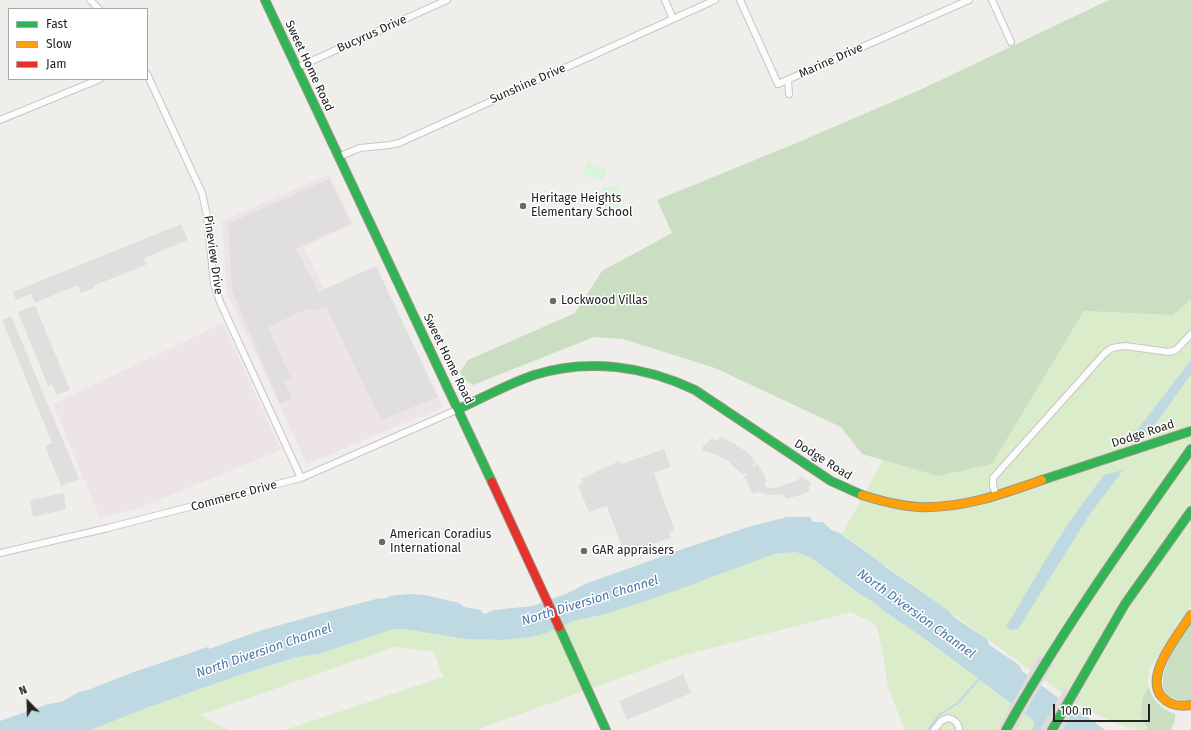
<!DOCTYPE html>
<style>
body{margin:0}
#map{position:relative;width:1191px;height:730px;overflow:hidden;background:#f0eeeb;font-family:"Fira Sans",sans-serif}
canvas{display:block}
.legend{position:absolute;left:8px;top:8px;width:140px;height:72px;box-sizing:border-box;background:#fff;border:1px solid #a7a7a7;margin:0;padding:5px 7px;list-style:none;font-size:12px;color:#222}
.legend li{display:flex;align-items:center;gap:8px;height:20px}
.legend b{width:20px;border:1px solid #a7a7a7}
.north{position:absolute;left:8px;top:682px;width:40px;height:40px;-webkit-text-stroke:3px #fff;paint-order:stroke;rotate:337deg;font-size:11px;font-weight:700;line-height:16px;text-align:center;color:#222}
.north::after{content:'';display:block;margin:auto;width:14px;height:18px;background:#222;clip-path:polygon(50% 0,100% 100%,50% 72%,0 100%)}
.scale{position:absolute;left:1053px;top:704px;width:97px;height:18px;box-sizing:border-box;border:2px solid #222;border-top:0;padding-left:5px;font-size:12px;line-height:14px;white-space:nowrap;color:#222;-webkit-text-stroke:3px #fff;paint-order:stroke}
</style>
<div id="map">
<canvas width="1191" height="730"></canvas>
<ul class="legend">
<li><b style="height:5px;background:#30b455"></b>Fast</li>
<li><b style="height:5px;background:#ff9f0a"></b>Slow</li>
<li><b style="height:5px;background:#e5322d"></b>Jam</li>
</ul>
<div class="north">N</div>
<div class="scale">100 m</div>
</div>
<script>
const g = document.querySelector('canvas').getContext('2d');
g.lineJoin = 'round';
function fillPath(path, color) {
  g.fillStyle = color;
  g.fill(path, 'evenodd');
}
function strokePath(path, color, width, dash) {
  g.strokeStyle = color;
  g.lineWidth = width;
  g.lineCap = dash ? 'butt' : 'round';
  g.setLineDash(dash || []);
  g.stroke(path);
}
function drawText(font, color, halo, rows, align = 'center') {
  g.font = font + ' "Fira Sans",sans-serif';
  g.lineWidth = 3;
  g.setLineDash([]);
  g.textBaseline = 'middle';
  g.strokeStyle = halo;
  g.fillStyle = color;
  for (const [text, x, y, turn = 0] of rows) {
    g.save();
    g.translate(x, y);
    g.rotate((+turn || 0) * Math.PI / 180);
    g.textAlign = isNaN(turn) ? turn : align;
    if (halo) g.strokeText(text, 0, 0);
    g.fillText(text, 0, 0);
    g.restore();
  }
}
const industrial = new Path2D(`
 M329,174L353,224L304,247L324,289L376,266L443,407L307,464L227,293L222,221Z
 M223,323L281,450L142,507L100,519L53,404Z`);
const grass = new Path2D(`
 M1191,299V606L1150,668L1148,680L1149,687L1143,697L1140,715L1148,730C1124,730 1102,716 1080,706L842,534L883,460L938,476L992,464L1084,311L1173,315Z
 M796,552L810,557L861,595C872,600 881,609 891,616C940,648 986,685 1033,720L1034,725L1031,730H905L888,688L883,654L876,625L851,612L681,656L476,730H285L443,677L434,652L395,647L200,715L229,730H91L149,707L240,675L297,657L319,654L394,629H404L465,639L502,640L532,637L549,632L573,621L606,614L774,554Z`);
const forest = new Path2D(`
 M1109,0H1191V299L1173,315L1084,311L992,464L938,476L862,454L841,427L715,368L623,339L594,337L473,385L464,379L460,372L468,360L575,313L602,271L672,233L657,200L794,144L922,89Z
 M1191,622V700C1186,700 1180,701 1176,699C1143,690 1181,637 1191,622Z
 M1149,687C1152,700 1161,709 1175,714V720L1171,730H1148L1140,715L1143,697Z`);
const park = new Path2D(`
 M587,162L607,169L603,180L583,174Z
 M620,186L618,210L601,211L603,187Z`);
const parking = new Path2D(`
 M329,179L351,223L296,249L319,292L376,266L438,397L381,420L326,307L315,312L309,308L268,327L291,378L284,381L292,399L280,404L232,290L228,224Z
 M181,224L188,240L144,258L146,265L93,286L94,288L81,293L78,285L35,303L31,294L16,300L13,292Z
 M35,305L70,390L57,395L52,384L48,386L18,312Z
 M11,316L79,479L61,486L45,446L52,443L2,320Z
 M720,436L735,444L748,453L756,462L752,466L753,467L757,464L763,472L767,481L764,484L766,488H775L798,480L801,476L811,483L809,488V492L787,499L782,494L768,495L758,492L753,494L744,477L748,474L747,473L743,475L728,461L719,456L702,450L703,446L713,437L714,440L718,441Z
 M664,449L671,467L654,473L675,531L669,532L671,538L635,549L633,545L622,548L607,506L589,512L578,486L583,483L581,479L619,461L622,464Z
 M64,493L66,509L33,517L30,500Z
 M683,674L691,693L627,720L619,701Z`);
const water = new Path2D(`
 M1191,360V374L1149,433L1131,438Z
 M1123,470L1088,517L1018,629L1011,630L1006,627L1055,544L1077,511L1104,475Z
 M787,517H810L813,522H823L831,530L838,532L883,564L886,568L889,569L949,611L954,617L988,640V644L1019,665L1022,671L1076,711L1082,713L1105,730H1031L1034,725L1033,720C986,685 940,648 891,616C881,609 872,600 861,595L810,557L796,552L774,554L661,596L606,614L573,621L549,632L532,637L502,640L465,639L404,629H394L319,654L297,657L240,675L149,707L91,730H0V721L48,704L61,702L79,692L88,690L131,673L208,647L209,649L259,631L319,614L376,599L387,598L389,596L409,594L425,595L459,603L464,607L481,610L482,613L485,614L493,610L533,606L568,593L585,584L677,551L748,527Z`);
const pier = new Path2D(`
 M1039,655L1054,663L1015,730H997Z
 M1065,687L1081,697L1063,730H1040Z`);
const stream = new Path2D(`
 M1139,439L1143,434
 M928,730L939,715L958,703L979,679`);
const street = new Path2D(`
 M90,0L99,9
 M665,0L673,19
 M740,0L778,84L969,0
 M992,0L1011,42
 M296,68L447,0
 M147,74L202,193L207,216L214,284L220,302L301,478
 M788,80L789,94
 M0,120L100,79
 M338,157L360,148L390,145L399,143L715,0
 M996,496L993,485V478L1105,353L1112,348L1125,346L1169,352L1176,350L1191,334
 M0,553L108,528L301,478L459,409
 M934,730L941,721L948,718C954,719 959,723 959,730`);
const fast = new Path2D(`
 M265,0L492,482
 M459,409C484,397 508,384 534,375C588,358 645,366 695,390L831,481L862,495
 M1042,480L1191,431
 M559,627L606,730
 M1006,730C1061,632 1126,541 1191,449
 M1052,730L1125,604L1191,511`);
const slow = new Path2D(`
 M862,495C881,501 900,506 919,507C961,509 1003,494 1042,480
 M1191,615C1179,634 1143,676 1162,697C1170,706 1180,707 1191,705`);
const jam = new Path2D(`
 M492,482L559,627`);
const markers = [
 [523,206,4,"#6a6968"],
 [553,301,4,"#6a6968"],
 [382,542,4,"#6a6968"],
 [584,551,4,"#6a6968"]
];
const streetNames = [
 ["Bucyrus Drive",372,34,-24],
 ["Marine Drive",831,61,-24],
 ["Sweet Home Road",309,66,65],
 ["Sunshine Drive",528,84,-24],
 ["Pineview Drive",213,255,82],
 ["Sweet Home Road",448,359,64],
 ["Dodge Road",1143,434,-18],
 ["Dodge Road",823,460,32],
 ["Commerce Drive",234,496,-15]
];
const poiNames = [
 ["Heritage Heights",531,199],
 ["Elementary School",531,213],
 ["Lockwood Villas",561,301],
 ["American Coradius",390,535],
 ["International",390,549],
 ["GAR appraisers",592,551]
];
const waterNames = [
 ["North Diversion Channel",590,601,-17],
 ["North Diversion Channel",916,614,36],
 ["North Diversion Channel",264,651,-19]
];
fillPath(industrial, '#ede4e9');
fillPath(grass, '#dbeccb');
fillPath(forest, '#cadec1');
fillPath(park, '#daf4db');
fillPath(parking, '#e0dfde');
fillPath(water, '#bfd9e2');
fillPath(pier, '#dedddd');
strokePath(stream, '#bfd9e2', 2);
strokePath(street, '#c7c6c5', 8);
strokePath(fast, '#979a82', 10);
strokePath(slow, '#979a82', 10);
strokePath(jam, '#979a82', 10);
strokePath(street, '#fdfcfc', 6);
strokePath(fast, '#30b455', 8);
strokePath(slow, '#ff9f0a', 8);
strokePath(jam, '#e5322d', 8);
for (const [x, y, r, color] of markers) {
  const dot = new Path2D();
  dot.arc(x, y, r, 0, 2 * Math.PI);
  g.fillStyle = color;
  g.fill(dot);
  strokePath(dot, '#fff', 1.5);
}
drawText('12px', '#222', '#fff', streetNames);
drawText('12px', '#222', '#fff', poiNames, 'left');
drawText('italic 13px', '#4b77a9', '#fff', waterNames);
</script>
